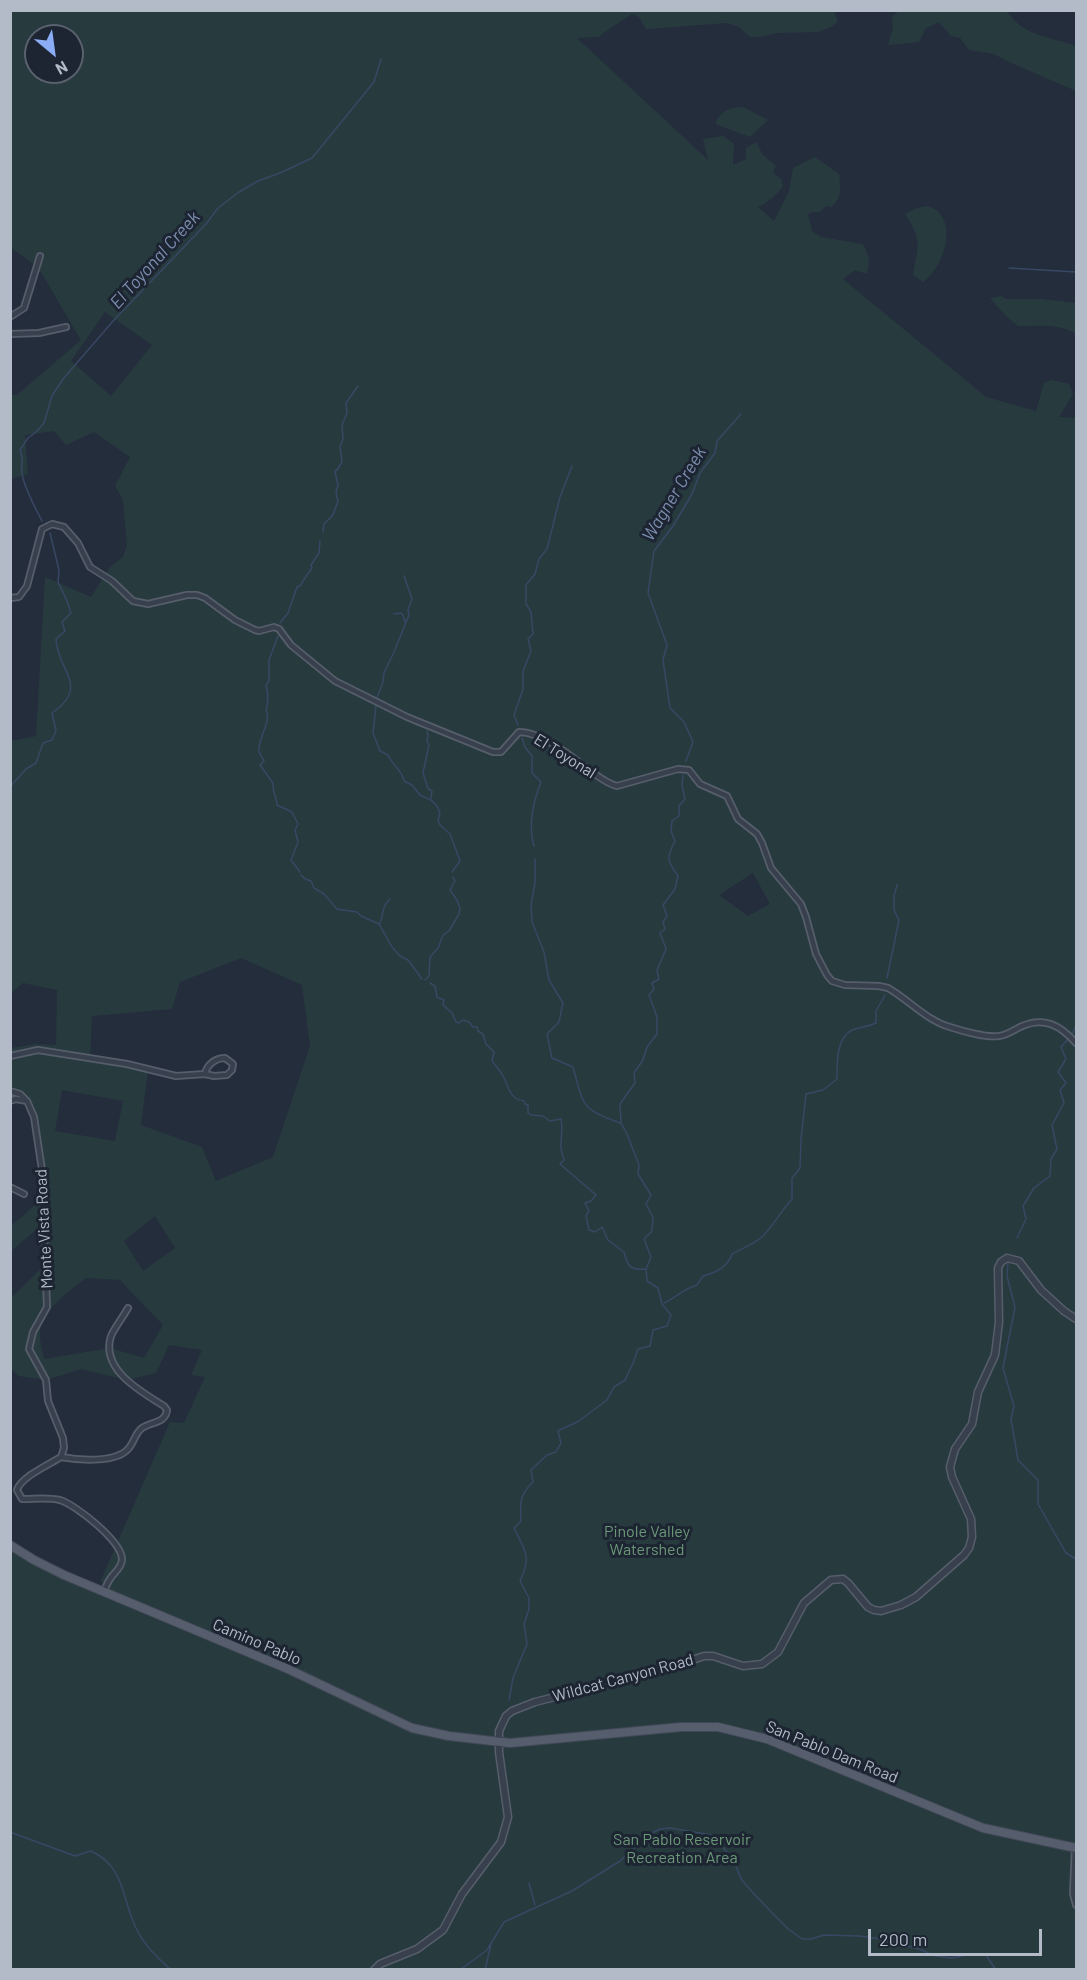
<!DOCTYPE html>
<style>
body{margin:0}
#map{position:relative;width:1087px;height:1980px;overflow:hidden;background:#242d3c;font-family:Barlow,sans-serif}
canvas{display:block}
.frame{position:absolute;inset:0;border:12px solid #b3bac8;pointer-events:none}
.north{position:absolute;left:24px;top:24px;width:60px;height:60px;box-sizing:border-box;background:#1d2432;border:2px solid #59606e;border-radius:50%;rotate:151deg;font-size:16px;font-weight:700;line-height:24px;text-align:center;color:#b3bac8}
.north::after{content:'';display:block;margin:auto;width:21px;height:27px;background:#8aadf6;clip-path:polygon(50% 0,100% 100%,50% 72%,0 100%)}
.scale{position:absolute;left:868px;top:1929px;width:174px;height:27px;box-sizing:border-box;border:3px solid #b3bac8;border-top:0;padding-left:8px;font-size:18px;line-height:21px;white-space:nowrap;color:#b3bac8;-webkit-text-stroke:4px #1d2432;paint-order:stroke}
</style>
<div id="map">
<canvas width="1087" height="1980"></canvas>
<div class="frame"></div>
<div class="north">N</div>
<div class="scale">200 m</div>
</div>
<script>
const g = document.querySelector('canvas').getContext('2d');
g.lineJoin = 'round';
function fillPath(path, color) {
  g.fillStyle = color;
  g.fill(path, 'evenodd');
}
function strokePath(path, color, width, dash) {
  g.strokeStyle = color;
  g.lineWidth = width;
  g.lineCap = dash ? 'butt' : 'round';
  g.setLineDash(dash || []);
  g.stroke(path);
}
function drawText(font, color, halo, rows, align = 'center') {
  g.font = font + ' Barlow,sans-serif';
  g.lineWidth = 6;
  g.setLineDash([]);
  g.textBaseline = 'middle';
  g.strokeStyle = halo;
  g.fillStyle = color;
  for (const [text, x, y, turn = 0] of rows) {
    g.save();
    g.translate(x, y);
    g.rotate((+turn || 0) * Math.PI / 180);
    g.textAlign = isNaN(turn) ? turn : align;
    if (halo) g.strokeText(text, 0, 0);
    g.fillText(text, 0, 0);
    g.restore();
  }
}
const green = new Path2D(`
 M10,11H834L838,21L831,27L818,32L777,33L759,37H750L739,27L727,23L646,29L639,17L632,14L606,31L599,37L577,38L708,160L703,139L723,136L734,144L733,165L746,159V148L756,142L763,155L776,166L773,172L781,179L783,186C776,196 768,202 758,207L774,221L789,191L793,168L815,157L839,174C840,189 843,197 831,207L826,206L820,212H812L808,214L812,231L821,237L862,244C870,254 870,262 867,274L855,270L843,279L986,397L1036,411L1044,383L1052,380L1069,384L1073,394L1059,417L1076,418V1969H11V1545L103,1591L101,1580L170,1422L184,1423L205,1377L191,1375L202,1350L169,1345L156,1373L127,1380L81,1369L46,1380L19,1376L11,1369V1298L46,1264L44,1223L11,1251V1226L35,1205L43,1208C42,1173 42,1133 27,1101H11V1048L35,1044L56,1045L57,990L23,983L11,993V741L36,736L45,577L91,597L110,567L123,557L127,545L123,500L115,486L130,457L94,432L66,445L54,431L25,435L28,474L11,479V395H17L81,340L38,267L11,248ZM36,36H72V72H36ZM105,312L152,345L111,396L71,361ZM753,873L770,904L748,916L719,895ZM241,958L302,985L310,1046L273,1157L216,1181L202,1147L141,1125L148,1069L90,1058L92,1016L172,1009L180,982ZM62,1090L123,1101L115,1141L55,1131ZM155,1216L175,1248L143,1271L124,1241ZM86,1278L120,1280L163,1325L144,1358L110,1348L44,1359C42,1350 38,1336 41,1326C48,1305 70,1291 86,1278Z
 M899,11H1007C1022,36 1051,37 1076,46V91L1009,62L994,54L969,50L960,38L951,36L939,22L926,28L919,42L888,45L893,28L892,17Z
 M743,107L768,120L750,137L715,124C722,110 728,108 743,107Z
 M927,206C961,215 945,268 923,282L913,275C918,245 923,241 905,214L917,208Z
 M1001,296L1006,299H1042L1076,303V334C1060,323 1037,326 1018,326L1005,315L990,298Z`);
const stream = new Path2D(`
 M1009,268L1076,272
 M42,521C35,507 25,490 22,474C20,463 25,463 20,450L28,438L36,432L44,423L52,396L63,379L114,320L206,224L218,208L239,192L258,181L280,173L312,158L374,82L381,59
 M323,532L324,524L333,515L338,501C336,496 335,491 338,486L335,471L337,470L342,462L340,447L343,439L342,425L347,413L346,403L358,386
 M394,614L401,613L403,615L405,622
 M280,623L288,613L297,587L301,585C304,578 308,574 312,568L311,565L319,553L320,541
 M278,636L269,660V681L266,685C268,694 269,701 266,710C272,722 257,739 259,752C260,755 263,758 264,761L260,765L273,783C272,792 277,796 277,805L292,812L298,824L295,830L298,842L291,860L300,872
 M377,698L383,682L384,673L394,652L409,615L408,610L412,599L404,576
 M376,706L373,733L380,751L388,755C392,765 403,771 404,781L412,785L420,795L431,800L437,806L440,813L438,820L440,825L450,834L459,858L460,861L452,872
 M518,725L514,715L523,689V671L531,651L528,639L533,634L531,612L526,604V585L535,574L539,559L547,549L560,497L572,466
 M427,731L428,735L427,741L429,745L423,773L428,789L432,791L431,798
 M522,738L525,747L532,756V773L541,782C533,802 528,825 534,846
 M686,761L693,742L684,722L670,708L663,660L667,645L648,593L654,551L673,526L692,494L700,473L715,453L717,441L741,414
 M10,787L26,769L36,763L43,743L52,740L56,731L52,713C91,686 57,671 56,639L65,631L62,622L71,613L67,601L58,582L59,570L50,533
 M535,859V882L531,905L532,922L544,952L549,980L563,1003L559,1022L547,1034L552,1058L573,1067C584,1106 580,1109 620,1123
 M301,875L305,879L311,881L314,888L324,894L337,909L357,912L361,916L379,924L392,947L400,956L408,960L422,979
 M380,923C384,914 381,907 390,899
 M887,978L899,920L894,910V896L897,885
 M425,980L429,976L430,957L438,948L443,935L449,931L459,914L460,908L457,900L450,890L455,881L453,877
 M430,983L435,986L437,997L444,1000L443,1005L452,1013L456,1022L459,1023L463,1020L469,1022L473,1027H477L478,1031L483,1034L486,1044L494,1052L492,1061C496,1066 500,1070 503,1076C509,1087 509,1099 524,1101L525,1104L528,1105V1113L531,1115L543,1116L550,1121L561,1119C563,1128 561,1136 561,1145C560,1150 563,1155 564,1160L560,1164L596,1195L591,1201L585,1203L589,1211L586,1216L589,1230L595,1232L602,1227L608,1240L624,1252C627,1265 630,1271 646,1269
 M1072,1035L1076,1025
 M1017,1238L1026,1219L1023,1206L1034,1188L1050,1176L1051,1159L1057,1149L1052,1125L1064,1103L1060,1090L1066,1083L1058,1072L1066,1059L1061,1047L1069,1038
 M1008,1262L1007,1276L1015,1307L1003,1368L1014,1406L1011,1419L1018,1460L1038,1480V1504L1066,1553L1076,1559
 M664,1303C677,1297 683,1289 697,1285L703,1276C715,1273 728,1267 732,1254C741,1249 754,1244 762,1237C774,1225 781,1211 792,1199V1178L800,1168L801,1139L806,1094L823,1090L837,1079C837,1064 836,1038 852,1030C859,1027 868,1027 876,1023V1011L885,995
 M509,1700L513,1678L527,1644L524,1624L529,1609V1598L520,1581C532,1556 525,1551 514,1528L521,1521C520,1504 519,1495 533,1482L531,1470L547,1455L556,1452L561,1443L558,1431L579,1421L607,1400L614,1387L625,1380L633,1363L638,1349L650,1346L653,1330L667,1326L671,1315L662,1304L658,1288L647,1281L646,1269L651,1257L644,1239L652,1231L653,1217L646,1204L651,1195L638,1174L639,1165L627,1134L621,1123L620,1104L635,1083L634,1073L643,1060L647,1047L657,1034V1017L649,995L654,989L652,983L659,979L657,970L666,949L660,933L665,929L663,922L667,916L663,905L675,889L678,876C667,861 666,858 675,841L671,831L672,821L679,816V806L685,799L682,785L683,775
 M10,1832L75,1856L91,1851C127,1868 121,1900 137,1930C145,1946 158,1958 171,1970
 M529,1883L535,1905
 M460,1970L487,1950L504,1922L572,1891L620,1861L648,1835L660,1829L670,1828L712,1835L733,1859L741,1879L754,1894L787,1928L802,1939H811L824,1935L859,1936L881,1939L919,1949L935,1956L952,1958L966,1955H986L996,1970
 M485,1970L491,1944`);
const minor = new Path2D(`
 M10,317L24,308L40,256
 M10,334L39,333L66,327
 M10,598L19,597L27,586L42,529L52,524L64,527L78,543L90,567L112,581L133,601L148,604L187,595H197L205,598L235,620L255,630L259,631L274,627L279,629L291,645L335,681L407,717L493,752H501L519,732C542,732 571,756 589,770C598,776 607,784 617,786L678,769L689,770L700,784L727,796L738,819L757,834L762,843L771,868L801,904L806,917L816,954L827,975L832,981L845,985L879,986L888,988C909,1000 926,1020 950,1027C962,1031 987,1038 999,1036C1007,1035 1014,1030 1020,1027C1044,1016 1060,1025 1076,1043
 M10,1056L38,1050L127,1064L176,1076L205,1074L214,1076L227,1075L232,1070L233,1064L225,1058C216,1058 207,1064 205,1074
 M10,1091L20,1094L27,1101
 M10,1101L16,1099L27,1101L34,1117L42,1170L47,1307L33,1332L29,1349L46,1380L48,1401L63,1438L64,1448L61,1457C48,1465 21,1477 17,1490L22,1499C34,1499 48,1497 60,1500C76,1505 123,1542 122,1560C121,1569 114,1572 110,1579C107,1583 106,1587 104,1591
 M10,1187L24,1194
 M61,1457C77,1460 112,1463 126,1451C134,1445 134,1434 142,1428C151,1422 166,1423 167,1410L164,1406C142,1392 100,1370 111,1336C115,1327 123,1317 128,1308
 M1075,1848L1073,1894L1076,1905`);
const tertiary = new Path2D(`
 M374,1970L380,1964L417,1949L443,1930L462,1894L501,1842L508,1817L499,1752V1731L506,1716L512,1711L535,1702L666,1669L704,1656H713L743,1666L762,1664L778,1652L804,1603L831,1580L843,1579L848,1583L868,1607L874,1610L881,1611L901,1605L916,1597L964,1555L969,1548L972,1537L971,1519L952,1477L950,1467L955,1449L972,1424L978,1392L995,1355L999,1322L998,1268L1001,1262L1007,1258L1019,1261L1041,1290L1064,1311L1076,1319`);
const primary = new Path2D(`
 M10,1545L34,1560L64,1575L288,1669L412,1728L449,1736L510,1743L681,1727H718L767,1739L983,1828L1076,1848`);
const streetNames = [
 ["El Toyonal",565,756,32],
 ["Monte Vista Road",44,1229,-93],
 ["Camino Pablo",257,1642,23],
 ["Wildcat Canyon Road",623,1678,-15],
 ["San Pablo Dam Road",832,1752,22]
];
const parkNames = [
 ["Pinole Valley",647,1532],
 ["Watershed",647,1550],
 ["San Pablo Reservoir",682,1840],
 ["Recreation Area",682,1858]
];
const waterNames = [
 ["El Toyonal Creek",155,260,-48],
 ["Wagner Creek",674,494,-59]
];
fillPath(green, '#273b3f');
strokePath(stream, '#384763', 1.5);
strokePath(minor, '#565d6b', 8);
strokePath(tertiary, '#565d6b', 9);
strokePath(primary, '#414856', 10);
strokePath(minor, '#383f4d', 4.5);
strokePath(tertiary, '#383f4d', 6);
strokePath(primary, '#565e6d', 8);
drawText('16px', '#b3bac8', '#1d2432', streetNames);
drawText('16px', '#6b9878', '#1d2432', parkNames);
drawText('italic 18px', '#7c8eaf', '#1d2432', waterNames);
</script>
